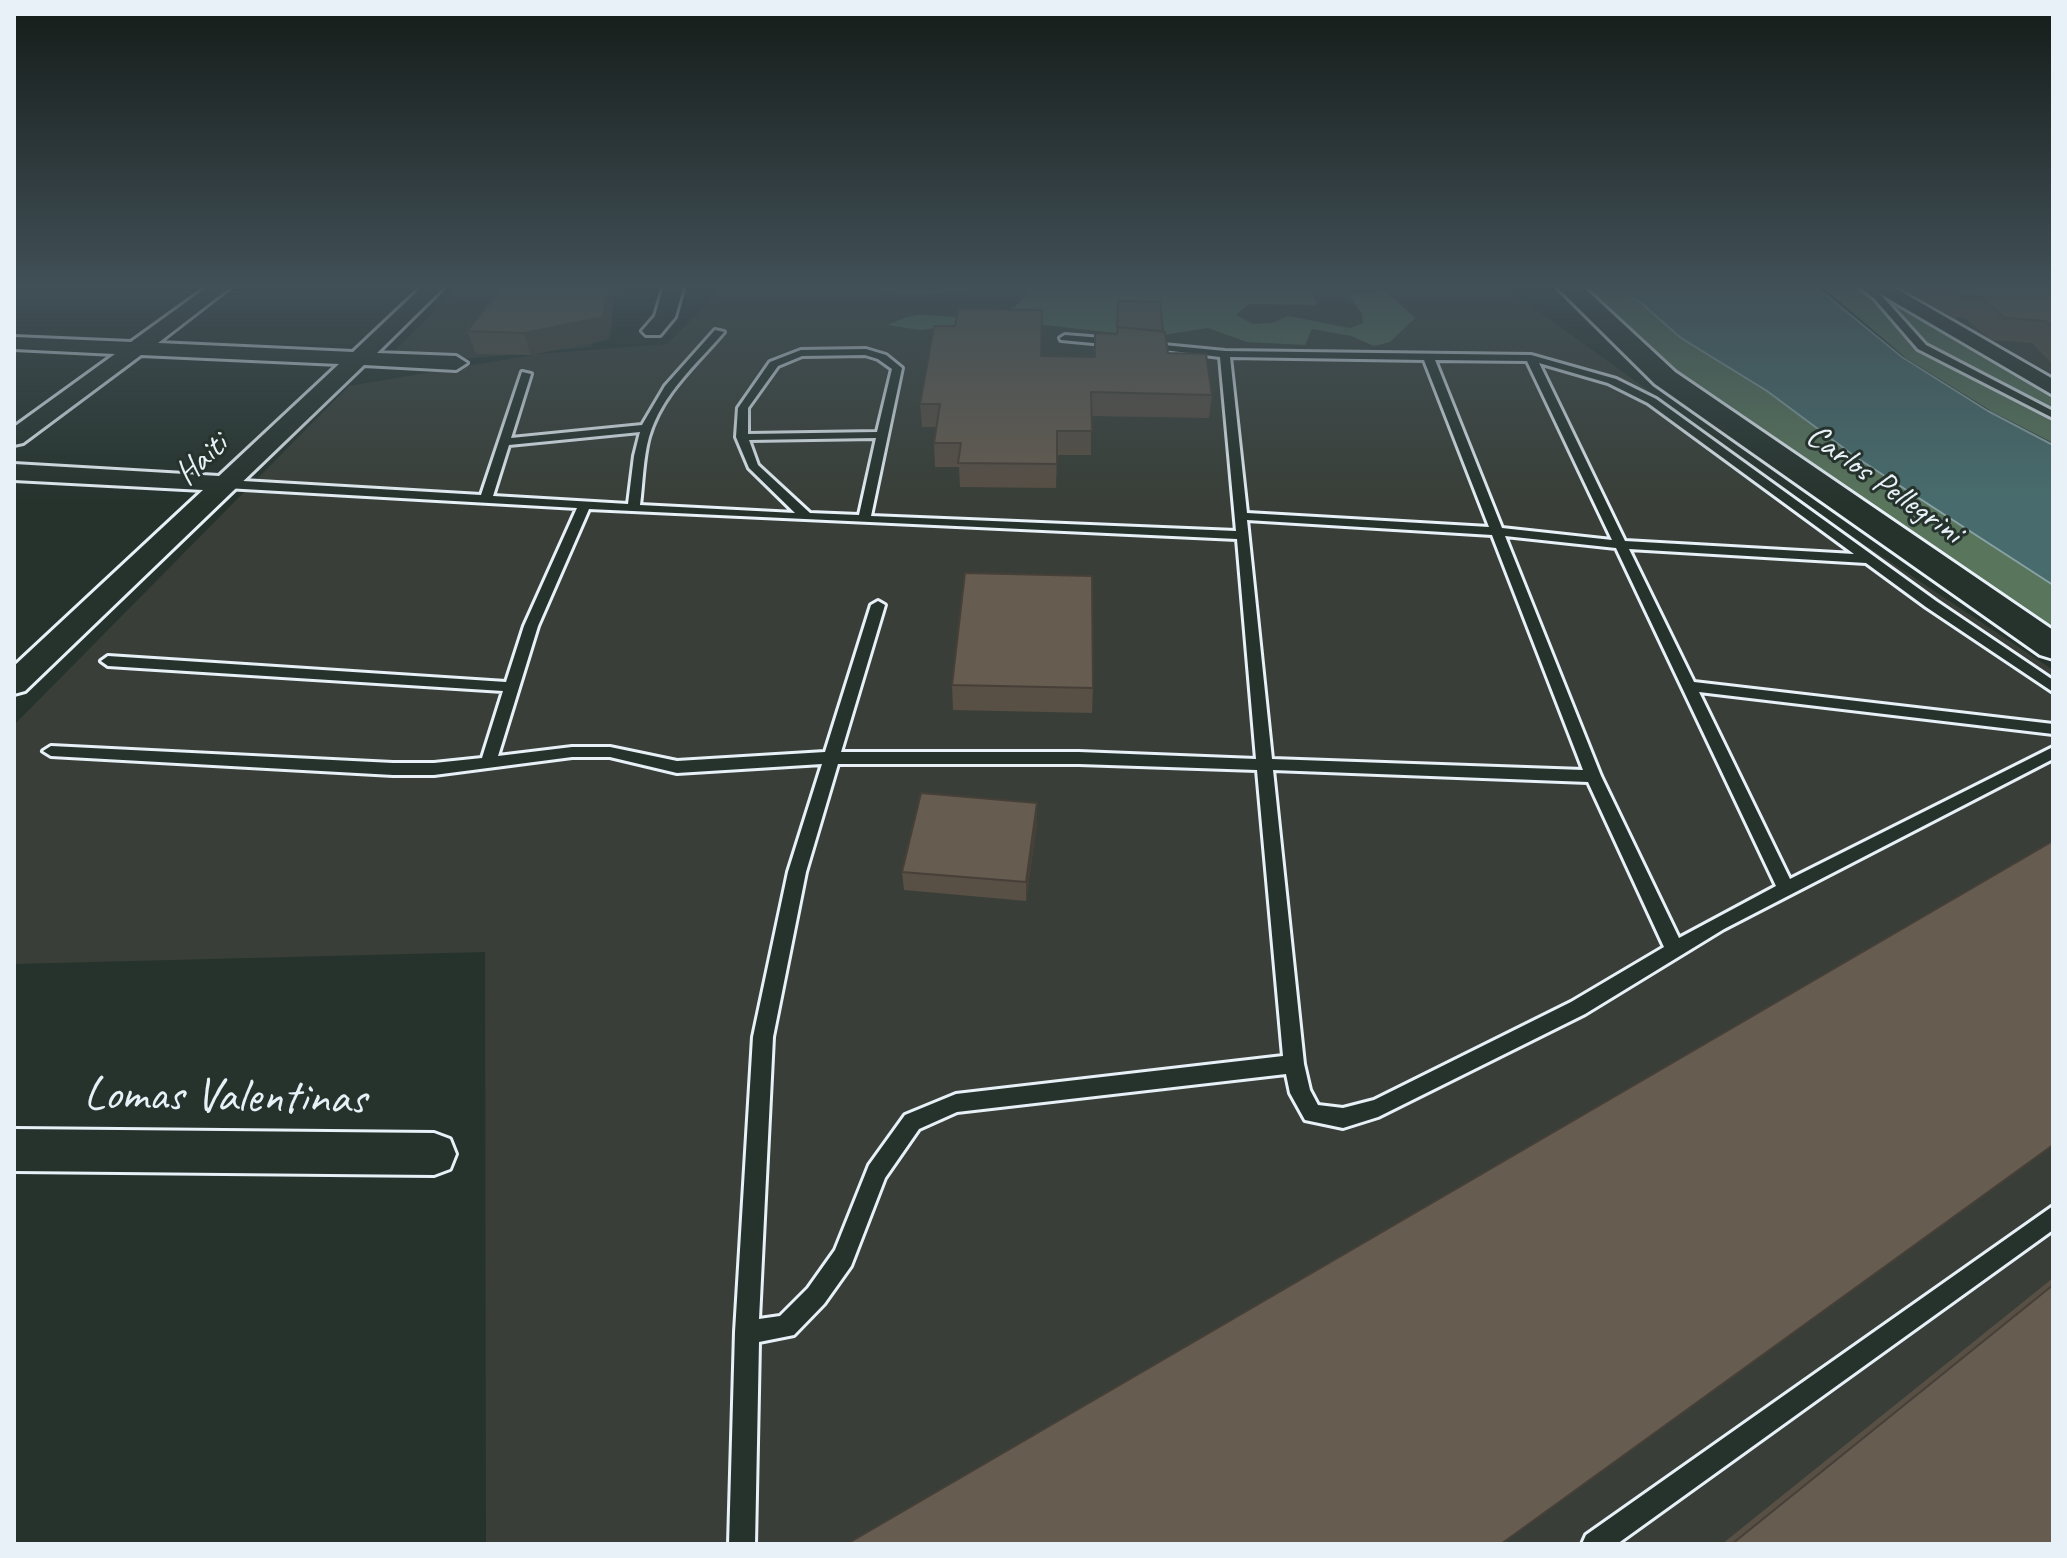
<!DOCTYPE html>
<style>
body{margin:0}
#map{position:relative;width:2067px;height:1558px;overflow:hidden;background:#26332d;font-family:Caveat,sans-serif}
canvas{display:block}
.frame{position:absolute;inset:0;border:16px solid #e8f1f8;pointer-events:none}
</style>
<div id="map">
<canvas width="2067" height="1558"></canvas>
<div class="frame"></div>
</div>
<script>
const g = document.querySelector('canvas').getContext('2d');
g.lineJoin = 'round';
function fillPath(path, color) {
  g.fillStyle = color;
  g.fill(path, 'evenodd');
}
function strokePath(path, color, width, dash) {
  g.strokeStyle = color;
  g.lineWidth = width;
  g.lineCap = dash ? 'butt' : 'round';
  g.setLineDash(dash || []);
  g.stroke(path);
}
function drawText(font, color, halo, rows, align = 'center') {
  g.font = font + ' Caveat,sans-serif';
  g.lineWidth = 6;
  g.setLineDash([]);
  g.textBaseline = 'middle';
  g.strokeStyle = halo;
  g.fillStyle = color;
  for (const [text, x, y, turn = 0] of rows) {
    g.save();
    g.translate(x, y);
    g.rotate((+turn || 0) * Math.PI / 180);
    g.textAlign = isNaN(turn) ? turn : align;
    if (halo) g.strokeText(text, 0, 0);
    g.fillText(text, 0, 0);
    g.restore();
  }
}
const built = new Path2D(`
 M460,285H621L591,347L379,367Z
 M725,285H1502L1838,527L2053,670V1544H486L485,952L14,964V725L349,386L538,354L667,344Z
 M1886,285H2053V383Z`);
const green = new Path2D(`
 M872,285H1295L1312,290L1317,305L1249,304L1236,315L1253,324L1272,323L1288,316L1350,328L1363,323L1362,314L1349,295L1387,292L1415,318L1390,342L1374,346L1351,336L1312,329L1305,345L1247,342L1208,328L1150,337L1036,324H976L920,330L887,325C897,321 907,316 918,315C942,314 958,323 981,308C1004,311 1011,316 1026,294L1017,286C986,286 893,305 872,285Z
 M1577,285H1613L1767,391L1857,458L2053,585V635L1675,374Z
 M1820,285H1868L1933,328L2053,397V443L1991,411L1906,358Z`);
const water = new Path2D(`
 M1613,285H1814L1902,357L1988,411L2053,445V585L1857,458L1767,391L1681,338L1641,303Z`);
const service = new Path2D(`
 M1856,285H1867L1880,294L1926,345L2053,411V418L1918,349L1874,298Z
 M715,330L724,332C696,365 662,393 649,437C643,459 643,482 640,505L795,513L749,468L736,437L738,408L770,362L801,350L866,349L886,355L902,368L871,516L1236,531L1220,357L1147,348L1143,347V343L1225,351L1531,355L1616,379L1656,399L1936,601L2053,680V692L1926,607L1866,563L1629,549L1694,682L2053,724V734L1699,692L1790,879L2053,747V759L1724,929L1585,1014L1378,1117L1343,1128L1305,1120L1290,1093L1286,1074L957,1112L919,1129L885,1178L851,1266L824,1304L794,1335L759,1342L755,1544H729L735,1332L753,1037L788,872L822,764L677,773L610,757H572L434,775H393L51,756L43,751L51,746L393,763H434L482,758L503,691L108,666L101,661L108,656L506,682L524,626L577,508L226,488L220,484L226,480L481,495L522,372L531,374L511,438L642,425L665,386ZM865,355L878,359L892,369L877,432L748,434V408L778,366L802,356ZM1230,357L1424,360L1489,527L1247,513ZM1435,360L1527,361L1612,540L1502,528ZM1539,363L1608,383L1648,403L1854,554L1625,541ZM640,432L634,456L628,504L493,496L509,445ZM876,438L859,515L810,513L758,465L749,440ZM589,509L1237,539L1256,759L1079,752H841L885,605L878,601L871,605L825,752L677,761L610,747H572L498,756L538,626ZM1247,520L1492,535L1583,770L1272,759ZM1505,536L1616,548L1776,886L1679,938L1601,776ZM838,764H1079L1257,770L1283,1056L956,1094L905,1115L869,1165L835,1250L808,1288L780,1316L759,1319L773,1037L806,872ZM1273,770L1588,782L1664,947L1571,1002L1374,1100L1343,1108L1318,1105L1310,1090L1304,1064Z
 M1065,335L1115,339L1120,342L1115,345L1061,340L1060,338Z
 M2053,1206V1230L1617,1544H1582L1586,1535Z`);
const minor = new Path2D(`
 M210,285H233L158,343L353,352L424,285H446L377,353L456,356L467,363L456,370L364,365L25,691L14,694V666L203,490L14,480V464L219,476L339,364L141,355L23,443L14,445V427L115,354L14,349V337L131,342Z
 M664,285H684L675,317L660,335H646L642,331L655,316Z
 M1865,285H1890L2053,379V395Z
 M14,1129L434,1133L450,1139L456,1154L450,1169L434,1175L14,1171Z`);
const tertiary = new Path2D(`
 M1555,285H1581L1675,372L2053,630V659L2040,655L1655,384Z`);
const wall = new Path2D(`
 M492,285H616L609,339L531,355L476,354L467,331L496,296Z
 M1894,285H2053V365L2032,343L1991,340L1965,318H1953Z
 M1118,301L1163,332L1168,353L1212,395L1209,418L1091,416V455H1057L1056,488L960,487L959,467H935L934,443L936,427H922L920,404L1041,356L1094,357L1095,333L1117,334Z
 M952,685L1093,688L1092,713L953,710Z
 M1037,803V822L1026,901L904,890L902,872Z
 M2053,1278V1544H1722Z`);
const shadedWall = new Path2D(`
 M608,285H616L609,339L531,355L524,333Z
 M1037,803V822L1026,901V882Z`);
const building = new Path2D(`
 M504,285H608L603,317L524,333L467,331Z
 M1945,285H2053V328L2046,321L2005,318L1978,296H1965Z
 M1118,301L1160,302L1163,331L1117,327Z
 M958,309L1042,310L1041,356L1095,357V333L1117,334L1118,327L1165,332L1168,353L1206,354L1212,395L1091,392L1092,431H1057V464L958,463L961,443H934L940,404H920L934,326H955Z
 M965,573L1092,576L1093,688L952,685Z
 M921,793L1037,803L1026,882L902,872Z
 M2053,841V1145L1501,1544H847Z
 M2053,1285V1544H1732Z`);
const farStreetnames = [
 ["Haiti",202,460,-43],
 ["Carlos Pellegrini",1884,485,35]
];
const nearStreetnames = [
 ["Lomas Valentinas",225,1098,1]
];
fillPath(built, '#393f38');
fillPath(green, '#59755c');
fillPath(water, '#486c6d');
strokePath(water, '#88a1a5', 2);
strokePath(service, '#e8f1f8', 6);
strokePath(minor, '#e8f1f8', 6);
strokePath(tertiary, '#e8f1f8', 6);
fillPath(service, '#26332d');
fillPath(minor, '#26332d');
fillPath(tertiary, '#26332d');
fillPath(wall, '#584f45');
fillPath(shadedWall, '#474038');
fillPath(building, '#665c50');
strokePath(building, '#474038', 2);
const sky = g.createLinearGradient(0, 0, 0, 503);
sky.addColorStop(0, '#151c19');
sky.addColorStop(0.57, '#415057');
sky.addColorStop(1, '#41505700');
g.fillStyle = sky;
g.fillRect(0, 0, 2067, 503);
drawText('34px', '#e8f1f8', '#26332d', farStreetnames);
drawText('48px', '#e8f1f8', '#26332d', nearStreetnames);
</script>
